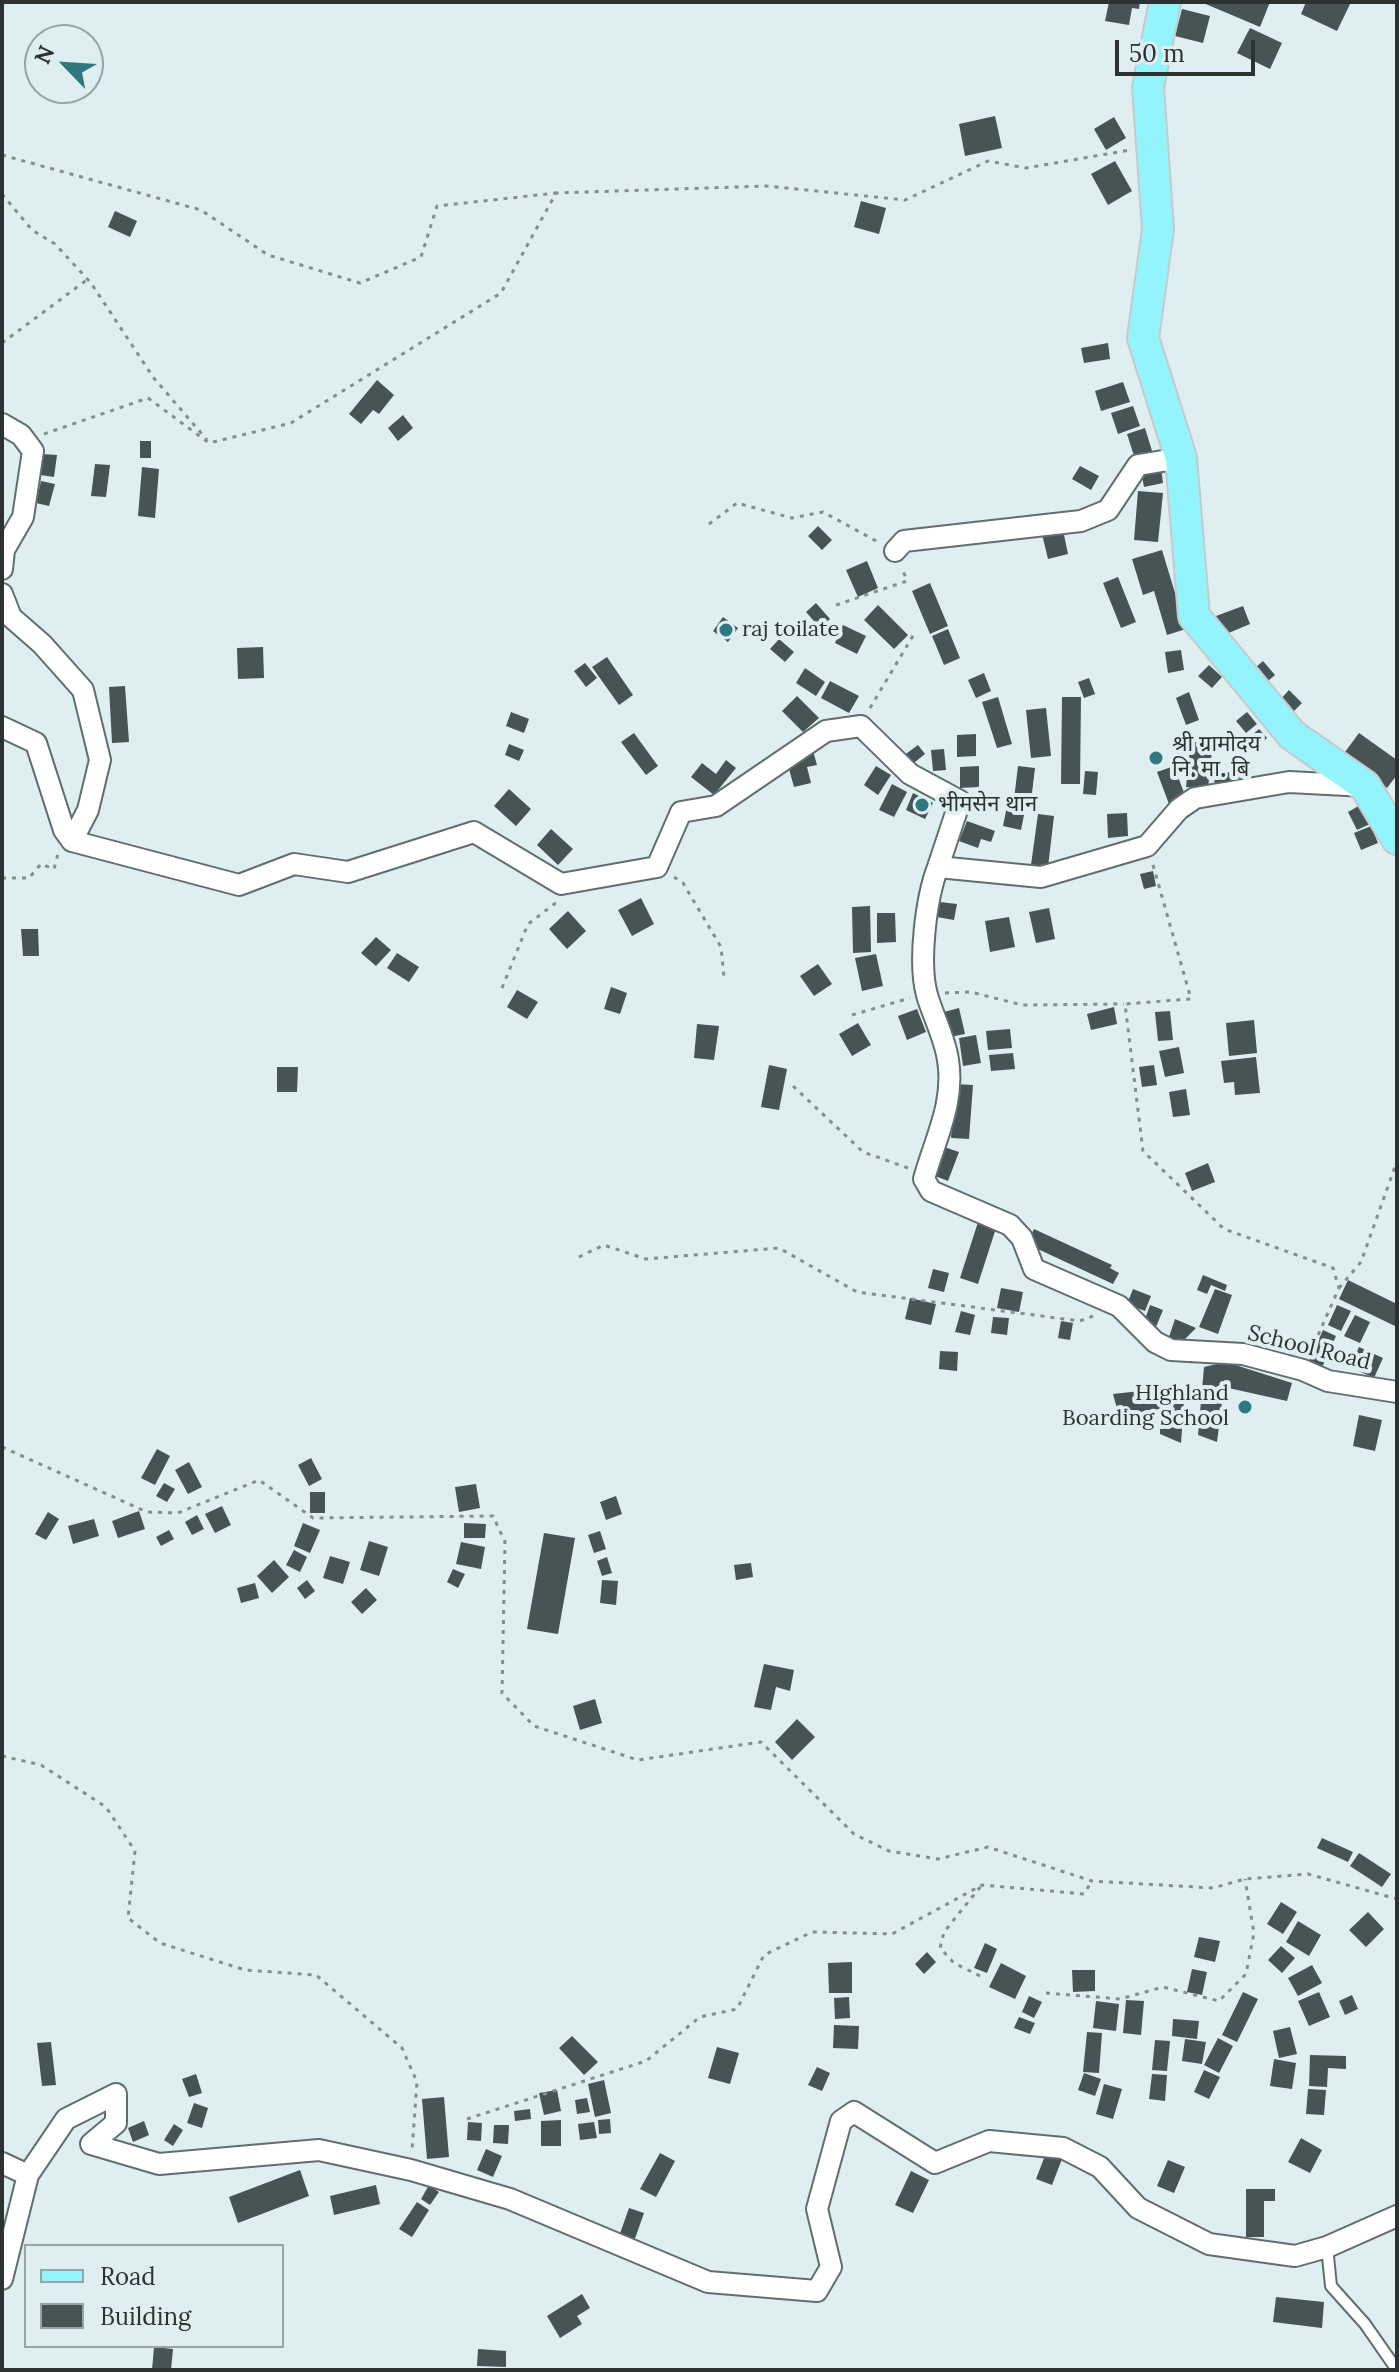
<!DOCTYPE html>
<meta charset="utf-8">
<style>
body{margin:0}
#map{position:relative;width:1399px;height:2372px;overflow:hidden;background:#dfeef0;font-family:Lora,serif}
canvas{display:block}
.frame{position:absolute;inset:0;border:4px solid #2c3232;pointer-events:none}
.legend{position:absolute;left:24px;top:2244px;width:260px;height:104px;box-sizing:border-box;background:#dfeef0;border:2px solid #97a3a4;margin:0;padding:10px 14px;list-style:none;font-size:24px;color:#2c3232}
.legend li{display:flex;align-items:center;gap:16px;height:40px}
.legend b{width:40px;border:2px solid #97a3a4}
.north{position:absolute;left:24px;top:24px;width:80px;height:80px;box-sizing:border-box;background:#dfeef0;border:2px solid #97a3a4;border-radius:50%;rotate:295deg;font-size:22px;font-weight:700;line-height:32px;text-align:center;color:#2c3232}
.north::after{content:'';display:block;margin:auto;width:28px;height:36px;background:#2f7880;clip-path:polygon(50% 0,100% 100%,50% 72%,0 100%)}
.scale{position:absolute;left:1115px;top:40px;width:140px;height:36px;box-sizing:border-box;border:4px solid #2c3232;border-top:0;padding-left:10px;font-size:24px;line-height:28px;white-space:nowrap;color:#2c3232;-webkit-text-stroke:6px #dfeef0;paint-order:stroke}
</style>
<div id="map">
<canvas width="1399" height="2372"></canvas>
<div class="frame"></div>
<ul class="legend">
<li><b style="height:10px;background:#94f4fe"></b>Road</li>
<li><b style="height:22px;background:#475456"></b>Building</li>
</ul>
<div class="north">N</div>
<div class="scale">50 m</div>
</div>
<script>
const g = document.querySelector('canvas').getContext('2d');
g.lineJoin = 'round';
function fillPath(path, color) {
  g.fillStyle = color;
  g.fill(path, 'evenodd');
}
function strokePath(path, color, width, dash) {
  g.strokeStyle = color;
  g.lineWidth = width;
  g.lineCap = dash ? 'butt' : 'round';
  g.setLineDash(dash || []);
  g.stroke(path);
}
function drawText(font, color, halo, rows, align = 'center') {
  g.font = font + ' Lora,"Noto Sans Devanagari",serif';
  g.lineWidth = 8;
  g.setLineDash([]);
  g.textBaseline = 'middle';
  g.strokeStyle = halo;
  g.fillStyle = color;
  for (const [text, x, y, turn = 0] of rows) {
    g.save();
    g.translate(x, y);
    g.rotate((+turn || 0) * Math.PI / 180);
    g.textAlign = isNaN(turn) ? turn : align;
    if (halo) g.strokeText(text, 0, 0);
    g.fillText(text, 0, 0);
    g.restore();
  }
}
const building = new Path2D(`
 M1109,2H1140L1139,9L1132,8L1129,25L1105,21Z
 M1201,2H1270L1260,27Z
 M1306,2H1351L1337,31L1301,14Z
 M1182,9L1210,16L1203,43L1175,36Z
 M1250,28L1282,43L1270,69L1237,53Z
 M995,116L1002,148L965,156L959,124Z
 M1114,117L1126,138L1106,150L1094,129Z
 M1115,161L1132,191L1108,205L1091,174Z
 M861,201L886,208L879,234L854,227Z
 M115,211L137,221L130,237L108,227Z
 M1108,343L1110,359L1084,363L1081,348Z
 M377,380L394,395L379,414L373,410L361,424L349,414Z
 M1123,382L1130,402L1101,411L1095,391Z
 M1133,406L1140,426L1118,434L1111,413Z
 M403,415L413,428L398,441L388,428Z
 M1145,428L1153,454L1135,459L1127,434Z
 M140,441H151V458H140Z
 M42,454L57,455L54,477L40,475Z
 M95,464L110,465L106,497L91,496Z
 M1080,466L1099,476L1091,490L1072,479Z
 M142,467L159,469L155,518L138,516Z
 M1161,468L1163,483L1144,487L1141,471Z
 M41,481L55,484L49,506L36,503Z
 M1138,491L1163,493L1158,542L1134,540Z
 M818,526L832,540L822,550L808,536Z
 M1063,530L1068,554L1048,559L1042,534Z
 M1162,550L1186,629L1167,635L1154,591L1143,595L1132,559Z
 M867,561L878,588L858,597L846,570Z
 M1118,577L1136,622L1121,628L1103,583Z
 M930,583L948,626L930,634L912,591Z
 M816,603L830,619L820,628L806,612Z
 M878,605L908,635L894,649L864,620Z
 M1243,606L1250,624L1224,635L1216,616Z
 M723,617L738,628L728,642L713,631Z
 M843,625L866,636L857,654L835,643Z
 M948,629L960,658L944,665L932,636Z
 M779,639L794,652L785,662L770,649Z
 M263,647L264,678L238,679L237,648Z
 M1181,650L1184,670L1168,673L1165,652Z
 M607,657L633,695L619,705L592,667Z
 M1263,661L1275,675L1262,686L1250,672Z
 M585,663L597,678L586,687L574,671Z
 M1209,665L1222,677L1212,688L1198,676Z
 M805,668L825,682L816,696L796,683Z
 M984,673L991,691L976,698L968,680Z
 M1089,678L1095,694L1084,698L1078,682Z
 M830,681L859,696L849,713L821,698Z
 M125,686L129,742L112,743L109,687Z
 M1289,690L1302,703L1293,712L1280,700Z
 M1189,692L1199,720L1186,725L1176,698Z
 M797,696L819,718L803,732L782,711Z
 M998,697L1012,744L997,748L982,702Z
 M1062,697H1081L1080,784H1061Z
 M1046,708L1051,756L1031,758L1026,710Z
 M511,712L529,719L524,733L506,726Z
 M1247,712L1257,724L1246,733L1236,721Z
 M1259,729L1267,738L1255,748L1247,739Z
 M634,733L658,766L646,775L621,742Z
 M1359,733L1397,760V775L1387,788L1342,756Z
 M976,734V756L957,757V735Z
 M1191,738L1213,740L1208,789L1186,787Z
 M509,744L524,750L519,761L505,755Z
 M918,745L925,754L910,766L903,756Z
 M944,749L946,770L933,771L931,750Z
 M813,751L817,765L807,767L811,783L794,787L786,758Z
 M726,760L736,768L714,795L691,777L702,763L716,774Z
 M876,766L891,775L878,795L864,785Z
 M979,766V787L960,788V767Z
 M1018,766L1035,768L1031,801L1014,799Z
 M1174,766L1186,798L1169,804L1157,772Z
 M1085,771L1098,772L1096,795L1083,794Z
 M1239,771L1240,786L1215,789L1214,774Z
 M892,784L907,792L894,817L879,810Z
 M509,789L531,809L516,826L494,806Z
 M913,793L933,803L925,819L906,810Z
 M1362,804L1372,823L1357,830L1348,812Z
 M1007,806L1025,810L1021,830L1003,826Z
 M1127,813L1128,836L1108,838L1107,814Z
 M1038,814L1054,816L1048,867L1031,865Z
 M967,821L995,831L991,842L981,839L978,848L959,841Z
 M1371,826L1378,843L1361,850L1354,833Z
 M551,829L573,849L558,865L537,845Z
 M1153,871L1156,886L1144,889L1140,874Z
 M641,898L654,924L632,936L618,910Z
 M940,902L957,904L954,920L937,917Z
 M870,906L871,952L853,953L852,907Z
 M1049,908L1055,939L1036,943L1029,912Z
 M568,911L586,931L567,949L549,929Z
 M877,913H895L896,942L877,943Z
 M1009,917L1015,947L990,952L985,921Z
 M21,929H38L39,956H23Z
 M376,937L391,950L376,966L361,953Z
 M397,953L419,967L409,982L387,968Z
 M876,954L883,986L862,991L855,958Z
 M818,964L832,984L814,996L800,976Z
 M611,987L627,993L620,1014L604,1009Z
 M517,990L538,1002L527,1019L507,1007Z
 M1114,1007L1117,1024L1091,1030L1087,1014Z
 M959,1008L965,1034L950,1037L944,1012Z
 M917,1009L926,1032L907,1040L898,1016Z
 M1170,1011L1173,1040L1158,1041L1155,1012Z
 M1254,1020L1257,1053L1229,1056L1226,1023Z
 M858,1023L871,1045L852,1056L839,1034Z
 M697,1024L719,1026L714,1060L694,1058Z
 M1010,1029L1012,1048L988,1050L986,1031Z
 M976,1035L981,1063L963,1066L959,1038Z
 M1179,1047L1184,1073L1165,1077L1159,1051Z
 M1013,1053L1015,1069L991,1071L989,1055Z
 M1256,1057L1260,1093L1235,1095L1234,1082L1224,1083L1221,1061Z
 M769,1065L787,1069L779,1110L761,1107Z
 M1154,1065L1157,1085L1142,1087L1139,1067Z
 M277,1067H298L297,1092H277Z
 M955,1084L973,1085L969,1139L951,1138Z
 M1186,1089L1190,1115L1173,1117L1169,1092Z
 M941,1146L959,1152L948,1181L930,1174Z
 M1208,1163L1215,1182L1192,1191L1185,1173Z
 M980,1216L998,1222L978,1284L960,1278Z
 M1034,1229L1112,1265L1110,1268L1119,1273L1113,1284L1027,1244Z
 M933,1269L949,1273L944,1292L928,1288Z
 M1203,1275L1227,1285L1225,1291L1211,1285L1207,1294L1197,1290Z
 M1348,1280L1397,1304V1327L1339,1299Z
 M1001,1288L1023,1292L1019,1312L997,1308Z
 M1133,1289L1151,1296L1145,1311L1127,1304Z
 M1215,1289L1232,1295L1218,1334L1199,1327Z
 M910,1298L936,1304L931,1325L905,1319Z
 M1150,1305L1163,1310L1156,1327L1144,1322Z
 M1337,1305L1351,1311L1341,1331L1328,1325Z
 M961,1311L975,1315L970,1335L955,1332Z
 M1355,1315L1370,1322L1360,1343L1344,1336Z
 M993,1317L1009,1318L1007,1335L991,1333Z
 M1175,1319L1196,1328L1181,1343L1169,1337Z
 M1061,1321L1073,1323L1070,1340L1058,1338Z
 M1323,1330L1336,1336L1320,1372L1307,1365Z
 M1359,1347L1383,1358L1374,1378L1350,1367Z
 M940,1351L958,1352L957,1371L939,1369Z
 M1226,1362L1292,1383L1287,1401L1224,1387L1217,1442L1198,1435L1204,1367Z
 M1185,1386L1181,1443L1160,1434V1409L1119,1416L1113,1394Z
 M1359,1415L1382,1420L1375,1451L1353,1446Z
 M157,1449L170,1456L155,1485L141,1478Z
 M311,1458L322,1479L309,1486L298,1465Z
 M189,1462L202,1487L188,1494L175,1470Z
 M164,1483L175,1489L167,1502L156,1496Z
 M476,1484L480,1508L459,1512L455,1487Z
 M310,1492H325V1513H310Z
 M616,1496L622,1514L606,1520L600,1502Z
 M222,1506L231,1525L215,1533L205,1514Z
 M139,1511L145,1529L118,1538L112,1521Z
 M48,1512L59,1519L46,1540L35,1534Z
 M197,1515L204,1529L192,1535L185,1522Z
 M94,1519L99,1536L73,1544L68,1526Z
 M303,1523L320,1530L310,1553L294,1546Z
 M464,1523L486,1524L485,1538H464Z
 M169,1530L174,1539L161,1546L156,1537Z
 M600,1531L606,1549L594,1553L588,1535Z
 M544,1533L575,1538L558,1634L527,1629Z
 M369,1541L388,1547L379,1576L360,1570Z
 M461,1542L485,1547L481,1569L456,1564Z
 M294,1550L307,1557L300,1572L286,1565Z
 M330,1556L350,1562L343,1584L323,1578Z
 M607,1557L612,1573L602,1576L597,1561Z
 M274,1560L289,1577L272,1593L257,1576Z
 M751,1563L753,1577L736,1580L734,1565Z
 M453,1569L465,1574L458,1588L447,1582Z
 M307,1580L315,1591L305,1599L297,1588Z
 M602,1580L618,1581L616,1605L600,1603Z
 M255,1583L259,1598L241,1603L237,1588Z
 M366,1588L377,1600L362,1614L351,1602Z
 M764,1664L794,1670L790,1691L776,1687L771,1710L754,1707Z
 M595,1699L602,1723L580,1730L573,1706Z
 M797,1719L815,1737L792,1760L775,1742Z
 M1322,1838L1353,1852L1348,1862L1317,1848Z
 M1359,1853L1391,1874L1382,1887L1350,1866Z
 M1281,1902L1297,1912L1283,1934L1267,1924Z
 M1368,1912L1384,1929L1366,1947L1349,1930Z
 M1298,1921L1321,1935L1309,1956L1286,1942Z
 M1199,1937L1220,1941L1215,1962L1194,1957Z
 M985,1943L997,1949L987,1973L974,1968Z
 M1281,1946L1295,1958L1282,1973L1268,1960Z
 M927,1952L936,1962L924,1974L915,1964Z
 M852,1962V1993H829L828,1963Z
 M1001,1963L1026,1976L1015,1999L989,1987Z
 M1312,1965L1322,1983L1298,1996L1288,1978Z
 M1192,1969L1207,1972L1202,1995L1187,1992Z
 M1072,1970H1095V1991L1073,1992Z
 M1243,1992L1258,1999L1237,2042L1222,2035Z
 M1319,1992L1330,2017L1309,2026L1298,2001Z
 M1352,1995L1358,2009L1345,2015L1339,2001Z
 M1029,1996L1042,2002L1034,2018L1022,2012Z
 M849,1997L850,2018L835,2019L834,1998Z
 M1126,2000L1144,2001L1141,2035L1123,2033Z
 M1096,2001L1119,2004L1116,2031L1093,2028Z
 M1019,2017L1035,2023L1030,2034L1014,2028Z
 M1173,2019L1199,2021L1197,2039L1172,2036Z
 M834,2025L859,2026L858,2049L833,2048Z
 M1290,2027L1297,2054L1279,2058L1273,2031Z
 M1087,2032L1102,2033L1099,2073L1083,2072Z
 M572,2036L598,2062L584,2075L559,2048Z
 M1218,2038L1233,2046L1219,2073L1204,2065Z
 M1185,2039L1206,2042L1202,2064L1182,2061Z
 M1155,2040L1170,2041L1167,2071L1152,2070Z
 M51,2042L56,2085L42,2086L37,2043Z
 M717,2047L739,2053L730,2084L708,2078Z
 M1310,2055L1346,2056V2069L1328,2068L1327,2087L1309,2086Z
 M1274,2059L1296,2063L1292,2089L1270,2086Z
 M817,2067L830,2073L822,2091L808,2085Z
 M1204,2070L1220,2077L1209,2099L1194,2092Z
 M1084,2073L1101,2079L1095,2096L1078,2090Z
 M196,2074L202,2093L189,2097L182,2079Z
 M1152,2074L1167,2075L1165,2101L1149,2099Z
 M604,2080L611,2113L595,2117L588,2084Z
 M1104,2084L1122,2089L1113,2119L1096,2114Z
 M1308,2089L1326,2090L1324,2115L1306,2114Z
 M557,2090L561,2111L544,2115L539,2093Z
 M444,2097L449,2157L427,2159L422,2099Z
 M587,2098L590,2112L577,2114L575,2100Z
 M194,2103L208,2108L202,2128L187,2123Z
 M530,2109L531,2119L515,2121L514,2111Z
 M610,2119L611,2133L599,2134L598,2120Z
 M561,2120V2146H541V2121Z
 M144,2121L149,2135L133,2142L128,2128Z
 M468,2122L482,2123L481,2141L467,2140Z
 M594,2122L597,2138L580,2140L578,2124Z
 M174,2124L183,2130L173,2146L164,2140Z
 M494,2125H509L508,2144L493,2143Z
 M1301,2138L1322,2150L1310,2173L1288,2162Z
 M486,2149L502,2156L493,2177L477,2170Z
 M660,2153L675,2161L656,2197L640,2189Z
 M1046,2153L1062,2159L1052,2185L1036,2179Z
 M1168,2160L1185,2167L1174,2193L1157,2186Z
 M300,2170L309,2196L238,2223L229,2197Z
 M911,2171L929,2180L913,2213L895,2205Z
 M376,2185L380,2204L334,2215L330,2196Z
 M429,2185L439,2192L430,2205L421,2199Z
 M1246,2189H1275V2201H1264V2237H1246Z
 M417,2202L429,2210L412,2237L399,2229Z
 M629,2208L644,2213L632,2247L617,2242Z
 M582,2294L590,2308L577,2316L582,2324L560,2338L547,2316Z
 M1276,2297L1324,2302L1322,2328L1273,2322Z
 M154,2347L173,2349L171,2370H152Z
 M478,2349L506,2351V2367L477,2366Z`);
const path = new Path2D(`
 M2,155L201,210L268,255L360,283L421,257L437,206L556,193
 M2,194L32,230L55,244L91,283L153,377L207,440
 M2,343L88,279
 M44,434L148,398L209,443L291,423L501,293L556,193L766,186L905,200L988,161L1026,168L1130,150
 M709,524L737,503L792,518L823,512L880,543
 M836,605L907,581L902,568
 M870,708L914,634
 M1153,865L1191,999L1125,1004L1143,1151L1224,1229L1333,1268L1339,1288L1311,1351
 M674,877L683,883L721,947L724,977
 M2,878H29L41,864L54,869L58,854
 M502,988L528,924L557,902
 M945,993L971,992L1022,1005L1124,1004
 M852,1015L910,998
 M793,1086L863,1152L908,1168
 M579,1257L604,1245L646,1259L779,1248L857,1292L1080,1321L1093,1316
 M1339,1288L1361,1262L1397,1161
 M2,1447L147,1512L178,1513L259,1480L313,1518L493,1516L505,1542L502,1693L534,1726L638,1760L761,1742L854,1834L889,1851L938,1859L988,1847L1092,1881L1213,1888L1245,1879L1308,1874L1397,1899
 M2,1756L41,1765L106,1807L135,1851L128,1918L160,1943L245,1970L316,1975L402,2048L417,2082L412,2150
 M980,1976L954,1963L940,1948L944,1932L981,1886
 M1046,1993L1120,1999L1163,1987L1219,2001L1246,1974L1254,1933L1245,1879
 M467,2119L646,2061L700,2017L737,2009L764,1955L812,1932L892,1934L982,1885L1084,1894L1092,1881`);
const lane = new Path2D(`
 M1327,2247L1331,2286L1365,2324L1397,2370`);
const street = new Path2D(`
 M2,424L21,435L33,451L23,517L4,550L2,569
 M895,551L904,541L1081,521L1108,510L1138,465L1181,458
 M2,594L11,617L42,644L83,690L100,760L88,810L72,841
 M2,727L36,743L64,830L72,841L239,885L294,864L348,872L474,832L561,884L657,867L681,812L716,806L826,731L861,726L910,774L960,801L938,867L1041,877L1147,846L1179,809L1195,798L1289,782L1365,786
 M938,867C926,898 918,963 927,995C933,1016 945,1038 948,1060C955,1103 935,1139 924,1179L931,1191L1010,1225L1022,1238L1034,1269L1119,1306L1155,1342L1171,1350L1243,1354L1303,1370L1328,1381L1397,1392
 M2,2163L28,2175
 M2,2279L28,2175L66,2119L116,2094V2123L91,2144L159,2164L319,2150L411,2170L510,2199L708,2282L817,2291L831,2267L817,2209L841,2121L854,2112L935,2163L989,2141L1063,2148L1100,2167L1138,2208L1209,2244L1295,2256L1327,2247L1397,2216`);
const primary = new Path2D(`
 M1165,2L1148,87L1158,229L1143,338L1181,458L1194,616L1292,735L1365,786L1397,839`);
const markers = [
 [726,630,8,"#2f7880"],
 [1156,758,8,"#2f7880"],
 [922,805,8,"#2f7880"],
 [1245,1407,8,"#2f7880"]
];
const poiNames = [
 ["raj toilate",742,630],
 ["श्री ग्रामोदय",1172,745],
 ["नि. मा. बि",1172,770],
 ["भीमसेन थान",938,805],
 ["HIghland",1229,1394,"right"],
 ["Boarding School",1229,1419,"right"]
];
const streetNames = [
 ["School Road",1309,1348,14]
];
fillPath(building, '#475456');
strokePath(lane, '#606e6f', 14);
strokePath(street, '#606e6f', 24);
strokePath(primary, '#c8caca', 34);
strokePath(path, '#848e8f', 3, [4, 6]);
strokePath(lane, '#fff', 10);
strokePath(street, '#fff', 20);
strokePath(primary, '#94f4fe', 30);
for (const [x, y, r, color] of markers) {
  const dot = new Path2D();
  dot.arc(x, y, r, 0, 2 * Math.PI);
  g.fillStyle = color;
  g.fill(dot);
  strokePath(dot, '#dfeef0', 3);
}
drawText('22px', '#2c3232', '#dfeef0', poiNames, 'left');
drawText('22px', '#2c3232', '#dfeef0', streetNames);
</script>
